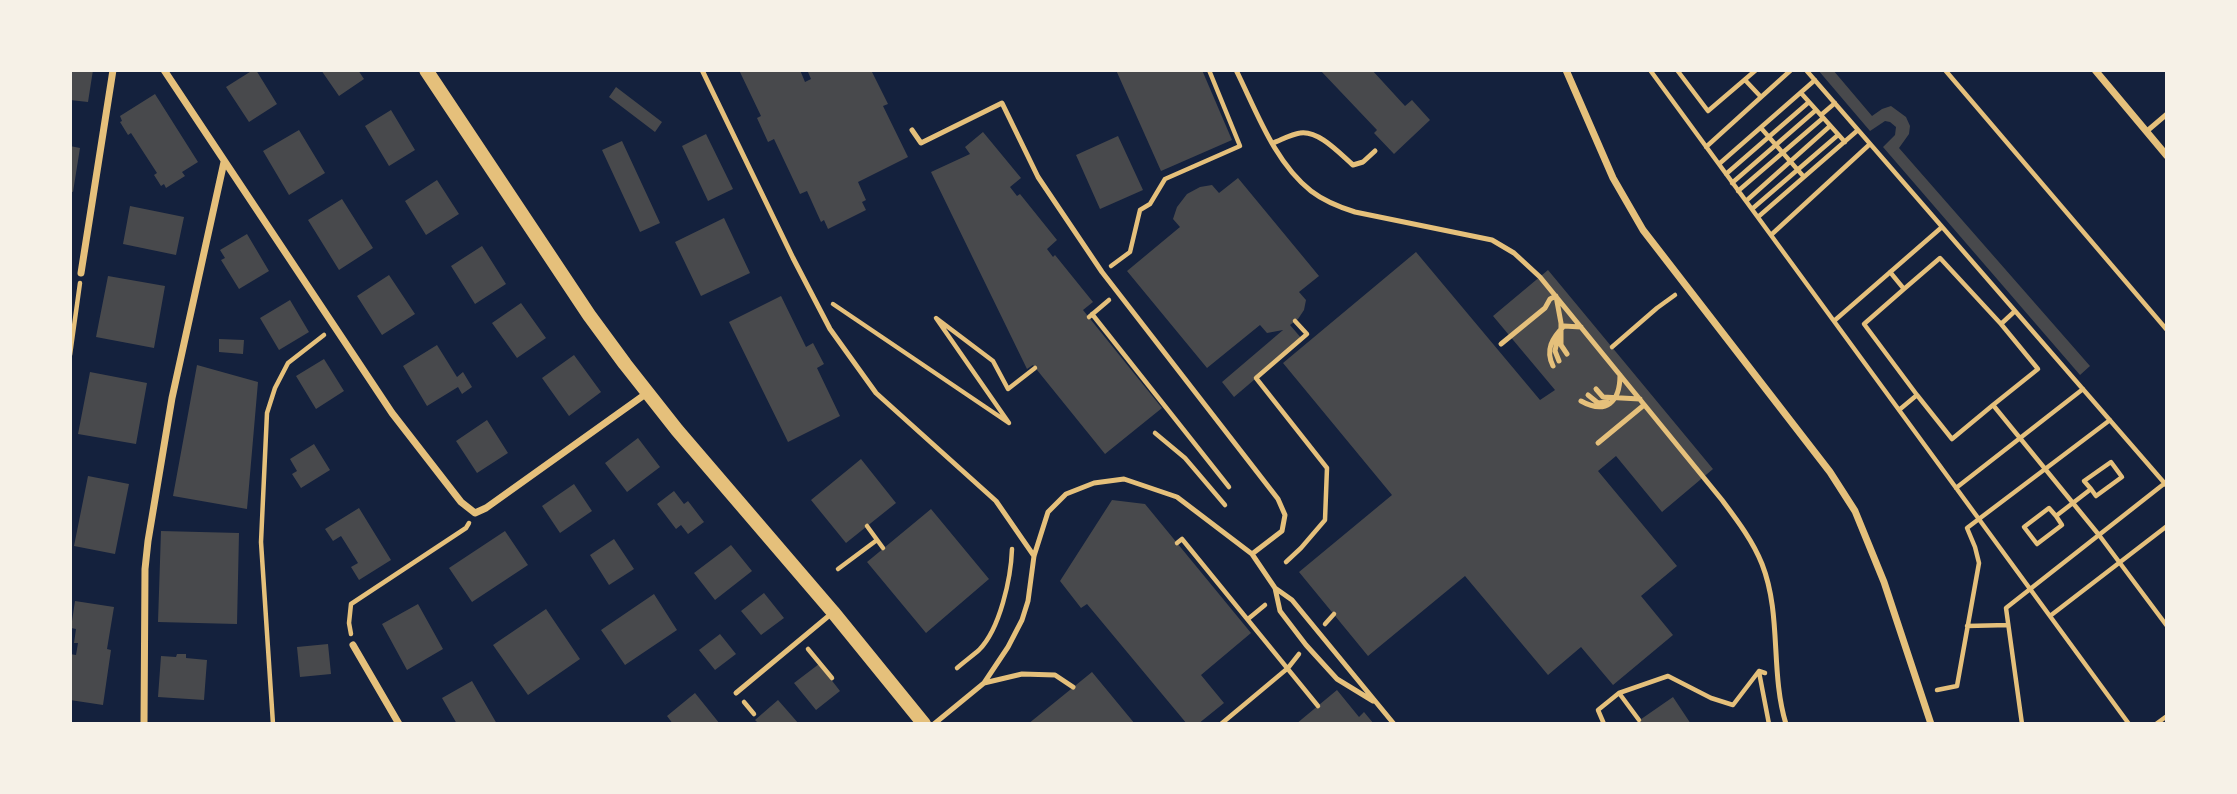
<!DOCTYPE html>
<style>
body{margin:0}
#map{position:relative;width:2237px;height:794px;overflow:hidden;background:#14213d;font-family:Lato,sans-serif}
canvas{display:block}
.frame{position:absolute;inset:0;border:72px solid #f6f1e7;pointer-events:none}
</style>
<div id="map">
<canvas width="2237" height="794"></canvas>
<div class="frame"></div>
</div>
<script>
const g = document.querySelector('canvas').getContext('2d');
g.lineJoin = 'round';
function fillPath(path, color) {
  g.fillStyle = color;
  g.fill(path, 'evenodd');
}
function strokePath(path, color, width, dash) {
  g.strokeStyle = color;
  g.lineWidth = width;
  g.lineCap = dash ? 'butt' : 'round';
  g.setLineDash(dash || []);
  g.stroke(path);
}
const building = new Path2D(`
 M70,70H93L88,102L70,100Z
 M253,70H256L277,104L249,122L226,87Z
 M321,70H358L364,79L339,96Z
 M739,70H800L805,82L811,79L808,72L812,70H871L888,104L883,106L908,157L858,182L866,200L862,202L866,210L828,229L824,220L821,222L807,191L800,194L774,139L768,142L757,118L761,116Z
 M1116,70H1202L1232,140L1161,171Z
 M1320,70H1372L1405,106L1412,100L1430,120L1394,154L1374,133L1377,130Z
 M1818,70H1833L1872,116L1882,109L1891,106L1906,117L1910,126L1909,134L1899,148L2090,366L2080,375L1883,147L1895,135L1896,127L1890,122L1885,121L1870,131Z
 M616,87L662,122L655,132L609,97Z
 M155,94L198,162L182,172L185,176L166,188L164,184L161,186L154,175L157,173L131,133L128,135L120,122L122,121L120,116Z
 M391,110L415,150L389,166L365,126Z
 M299,130L325,173L289,195L263,151Z
 M983,132L1021,178L1010,187L1017,196L1020,194L1057,240L1047,249L1053,257L1055,255L1093,302L1083,310L1162,408L1105,454L1033,365L1027,369L931,172L970,154L965,147Z
 M706,134L733,189L708,201L682,146Z
 M1118,136L1143,190L1100,209L1076,155Z
 M622,141L660,223L640,232L602,150Z
 M70,146L80,148L73,192L70,191Z
 M1238,178L1319,276L1299,292L1306,300L1304,310L1298,319L1290,325L1302,339L1234,397L1222,382L1283,330L1267,333L1260,325L1207,368L1127,271L1180,227L1173,219L1177,207L1187,194L1200,187L1212,185L1219,193Z
 M437,180L459,214L426,235L405,201Z
 M342,199L373,248L339,270L308,220Z
 M130,206L184,217L176,255L123,244Z
 M724,218L750,273L701,296L675,242Z
 M247,234L269,271L239,289L221,260L225,258L220,250Z
 M482,246L506,284L475,304L451,266Z
 M1416,252L1540,400L1555,390L1493,316L1548,270L1713,469L1662,512L1616,456L1598,471L1677,566L1641,596L1673,635L1613,685L1581,647L1548,675L1465,576L1368,656L1299,572L1392,495L1283,363Z
 M389,275L415,314L382,335L357,296Z
 M108,276L165,286L154,348L96,337Z
 M781,296L806,347L813,343L824,364L817,368L840,416L788,442L729,322Z
 M290,300L309,332L279,350L260,318Z
 M521,303L546,338L517,358L492,323Z
 M219,339L244,340L243,354L219,352Z
 M437,345L457,377L463,372L472,387L462,394L458,387L427,406L403,366Z
 M574,355L601,392L569,416L542,378Z
 M324,359L344,391L316,409L296,376Z
 M197,365L258,382L247,509L173,496Z
 M90,372L147,383L136,444L78,434Z
 M487,420L508,453L477,473L456,441Z
 M638,438L660,467L627,492L605,463Z
 M314,444L330,470L301,488L292,474L297,471L290,459Z
 M861,459L896,503L846,543L811,500Z
 M88,476L129,484L115,554L74,546Z
 M574,484L592,511L560,533L542,506Z
 M674,491L684,504L688,501L704,522L688,534L681,525L676,529L657,504Z
 M1112,500L1145,504L1251,633L1201,675L1224,703L1198,724H1187L1087,604L1081,608L1060,581Z
 M359,508L391,560L359,580L351,567L358,563L341,536L333,541L325,529Z
 M931,509L989,579L926,633L867,562Z
 M161,531L239,533L237,624L158,622Z
 M505,531L528,565L472,602L449,568Z
 M614,539L634,569L609,585L590,555Z
 M731,545L752,571L715,600L694,573Z
 M764,593L784,618L761,635L741,611Z
 M654,594L677,630L625,665L601,630Z
 M75,601L114,607L107,649L111,650L103,705L70,700V654L76,655L78,643H74L76,629L71,628Z
 M418,604L443,649L407,670L382,624Z
 M546,609L580,659L528,695L493,645Z
 M720,634L736,654L715,670L699,650Z
 M328,644L331,674L300,677L297,647Z
 M177,654H186V658L207,660L204,700L158,697L161,656L176,657Z
 M819,664L840,691L816,710L794,683Z
 M1092,672L1135,724H1028Z
 M472,681L497,724H457L442,698Z
 M1337,690L1359,717L1364,712L1374,724H1296Z
 M695,693L720,724H673L667,716Z
 M1673,697L1691,724H1634Z
 M778,700L799,724H759L755,720Z`);
const path = new Path2D(`
 M1650,70L2129,724
 M1677,70L1708,111L1756,70
 M1806,70L2167,486
 M1945,70L2167,330
 M1745,80L1761,97
 M1801,93L1845,142
 M1821,115L1835,103
 M1761,128L1804,177
 M1706,147L1791,70
 M1719,164L1815,80
 M1726,174L1809,102
 M1732,183L1816,110
 M1738,191L1823,118
 M1746,201L1830,126
 M1752,209L1838,135
 M1758,217L1858,130
 M1771,235L1870,144
 M1111,266L1130,252L1140,210L1150,204L1165,179L1240,146L1209,70
 M1890,272L1904,289L1940,258L2001,324L2015,311
 M1904,289L1864,324L1917,395
 M833,304L1009,423L936,318L993,361L1008,389L1035,368
 M1092,314L1229,487
 M1089,317L1109,300
 M1834,321L1942,227
 M2001,324L2038,369L1993,405L2099,535L2167,626
 M1612,347L1657,308L1675,295
 M70,355L80,283
 M1899,410L1917,395L1952,439L1993,405
 M1155,433L1185,458L1225,505
 M1956,488L2083,389
 M2056,516L2049,508L2024,527L2037,544L2062,525L2056,516L2091,489L2084,481L2111,462L2122,477L2096,496L2091,489
 M867,526L883,548
 M1177,543L1182,539L1318,706
 M1286,562L1301,548L1325,520L1327,468L1256,378L1307,334L1295,321
 M838,569L877,540
 M2050,616L2167,526
 M1248,619L1265,605
 M1325,624L1334,614
 M1967,626L2008,625
 M351,634L349,623L351,604L466,528L469,523
 M808,649L832,678
 M957,668C964,662 972,656 979,650C1000,629 1011,578 1012,549
 M1759,672L1769,724
 M1937,690L1957,686L1979,563L1975,547L1967,528L2110,420
 M1619,693L1668,676L1711,698L1733,705L1759,671L1765,673
 M744,702L754,714
 M273,724L261,542L267,413L275,388L288,363L324,335
 M1221,724L1288,668L1299,654
 M1604,724L1598,710L1619,693L1639,720
 M2022,724L2006,608L2165,483
 M2156,724L2167,716`);
const service = new Path2D(`
 M702,70L793,258L830,329L876,393L996,501L1034,556
 M1236,70C1256,110 1274,162 1311,191C1324,201 1339,207 1355,212L1492,240L1514,253L1540,277L1722,500C1737,520 1753,541 1762,564C1782,615 1770,672 1786,724
 M912,130L921,143L1002,103L1038,177L1102,272L1278,499L1285,515L1282,531L1252,554
 M2147,131L2167,114
 M1273,143C1281,140 1292,134 1300,133C1319,130 1340,154 1353,165L1363,162L1375,151
 M1558,336L1555,351L1559,361
 M1501,344L1545,308L1550,299L1556,296L1561,323V345L1567,354
 M1553,366C1545,350 1552,338 1564,326L1581,327
 M1596,389L1603,397L1640,399
 M1588,395L1598,403L1607,402
 M1581,401C1606,415 1620,402 1620,375
 M1598,443L1644,405
 M1275,588L1280,611L1306,645L1337,679L1373,701
 M984,683L1022,674L1055,675L1073,687
 M736,693L831,614
 M934,724L984,683L1008,647L1022,620L1028,601L1034,556L1048,512L1066,494L1094,483L1124,479L1177,497L1252,554L1275,588L1292,600L1394,724`);
const minor = new Path2D(`
 M164,70L392,413L461,502L475,513L486,508L647,393
 M1566,70L1613,178L1643,230L1830,472L1855,511L1884,582L1931,724
 M2095,70L2167,156
 M81,273L113,70
 M353,645L399,724
 M144,724L145,569L148,541L172,398L224,162`);
const secondary = new Path2D(`
 M426,70L589,315L625,364L677,430L833,612L924,724`);
fillPath(building, '#48494c');
strokePath(path, '#e5c07b', 4.5);
strokePath(service, '#e5c07b', 5);
strokePath(minor, '#e5c07b', 7);
strokePath(secondary, '#e5c07b', 14);
</script>
